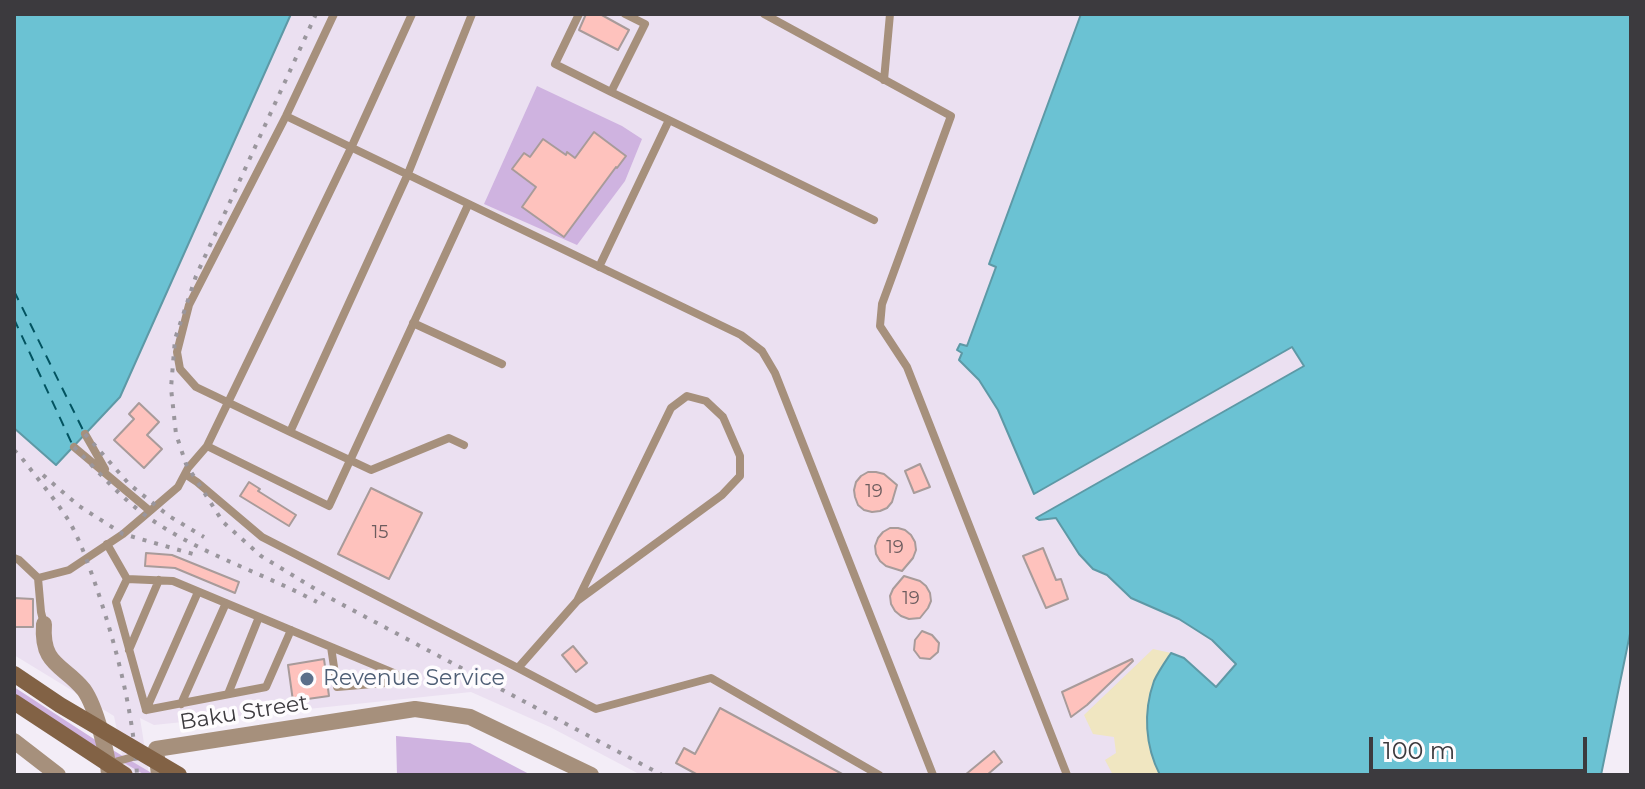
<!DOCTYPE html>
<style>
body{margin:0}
#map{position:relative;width:1645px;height:789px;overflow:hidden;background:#f3edf7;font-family:Montserrat,sans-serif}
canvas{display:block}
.frame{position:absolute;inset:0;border:16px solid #3c3a3e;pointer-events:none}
.scale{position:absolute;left:1369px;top:737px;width:218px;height:36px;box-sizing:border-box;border:4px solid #3c3a3e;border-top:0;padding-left:10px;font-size:24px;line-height:28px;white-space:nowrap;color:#3c3a3e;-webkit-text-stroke:6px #fefcfe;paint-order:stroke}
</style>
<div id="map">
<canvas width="1645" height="789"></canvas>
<div class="frame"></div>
<div class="scale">100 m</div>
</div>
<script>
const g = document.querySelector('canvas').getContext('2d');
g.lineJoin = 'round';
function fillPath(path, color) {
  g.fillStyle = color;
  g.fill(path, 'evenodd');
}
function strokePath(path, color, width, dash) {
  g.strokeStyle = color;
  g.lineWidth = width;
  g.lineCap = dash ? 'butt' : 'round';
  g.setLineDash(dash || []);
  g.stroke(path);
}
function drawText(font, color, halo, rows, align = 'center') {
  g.font = font + ' Montserrat,sans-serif';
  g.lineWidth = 7;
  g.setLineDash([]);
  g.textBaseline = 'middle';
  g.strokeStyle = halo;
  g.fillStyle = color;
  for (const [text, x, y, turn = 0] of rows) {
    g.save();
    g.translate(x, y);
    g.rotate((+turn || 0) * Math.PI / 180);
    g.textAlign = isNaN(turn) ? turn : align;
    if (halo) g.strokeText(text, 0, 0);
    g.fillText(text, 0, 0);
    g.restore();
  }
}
const built = new Path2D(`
 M291,14H1081L989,264L996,267L967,347L959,360L979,380L998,410L1034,494L1292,347L1304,366L1036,518L1039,520L1056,518L1093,569L1107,575L1131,598L1179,619L1212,640L1237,664L1216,687L1184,658L1154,763L1160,775H641L550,727L471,692L154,725L140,718L149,775H126L114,716L14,655V428L56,465L120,397Z`);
const green = new Path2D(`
 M537,86L622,126L642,139L625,181L577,245L484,204Z
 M14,687L94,739L155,775H145L93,745L14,694Z
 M396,736L470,743L531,775H397Z`);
const sand = new Path2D(`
 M1153,649L1171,653L1155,680L1154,763L1160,775H1113L1105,760L1116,753L1114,737L1093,734L1084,715Z`);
const water = new Path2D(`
 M14,14H291L120,397L56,465L14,428Z
 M1081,14H1631V629L1601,775H1160C1145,746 1143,712 1154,681C1158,672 1165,662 1171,653L1184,658L1216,687L1236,664L1212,640L1179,619L1131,598L1107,575L1093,569L1079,554L1056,518L1039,520L1036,518L1304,366L1292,347L1034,494L998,410L979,380L959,360L962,353L957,350L960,344L967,346L996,267L989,264Z`);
const ferry = new Path2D(`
 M14,291L83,430
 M14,319L73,446`);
const building = new Path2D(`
 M586,14H600L629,30L618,50L579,30Z
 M594,132L626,156L617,168L616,167L564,237L522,207L536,187L512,169L524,153L530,157L543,139L566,155L567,152L575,158Z
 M139,403L159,422L147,435L162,449L144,468L114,440L134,419L129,414Z
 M920,464L930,487L914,493L905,471Z
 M868,472H876L884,474L897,485L892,502L887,508L880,511L872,512L864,510L858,505L855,497L854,490L856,482L861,476Z
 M249,482L260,489L258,491L296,515L289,526L240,496Z
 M371,488L422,513L389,579L338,554Z
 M890,528H898L905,530L911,535L915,542L916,550L913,558L902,571L886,566L880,561L876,554L875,546L878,538L883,532Z
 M1043,548L1056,580L1061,579L1068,599L1046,608L1023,556Z
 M146,553L172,555L239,582L235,593L175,568L145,566Z
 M904,576L920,581L926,586L930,593L931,601L928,608L920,618L909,619L901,616L895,611L891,604L890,596L893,589Z
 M14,598L33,599V627H14Z
 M922,631L932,635L939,643L938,652L930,659L920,658L914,650L915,640Z
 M573,646L587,663L576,672L562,655Z
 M324,659L329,696L293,701L288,665Z
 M1132,659L1133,661L1087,705L1071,717L1062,692Z
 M720,708L844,775H698L676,763L684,748L695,754Z
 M994,751L1002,762L987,775H965Z`);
const service = new Path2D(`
 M334,14L286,116L189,305L177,352L180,369L196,387L290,432L407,176L472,14
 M579,14L555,64L611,92L645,24L625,14
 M764,14L951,116L882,304L880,326L907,367L1067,775
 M884,80L890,14
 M286,116L741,335L762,351L775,373L933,775
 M669,120L874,220
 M599,267L669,120L611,92
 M413,323L502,364
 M290,432L371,470L449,438L464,445
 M85,434L105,469
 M207,446L329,506L468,205
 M74,447L150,511L178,487L188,468L207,446L351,148L412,14
 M185,474L197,482L262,537L518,668L577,601L671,408L687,396L706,401L723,417L740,456V476L722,495L577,601
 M107,544L127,579L173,581L396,674L397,682L337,687L331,647
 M14,558L19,560L38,578L41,612L44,624
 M38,578L69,570L123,534L150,511
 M127,579L116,602L146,710L266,687L291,630
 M129,650L159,580
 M518,668L596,709L711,678L879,775
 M228,694L259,617
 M181,704L226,603
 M146,710L198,592
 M111,763L140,755`);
const minor = new Path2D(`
 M44,624C41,666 63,664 84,690C96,707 108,754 109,775
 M14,741L58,775
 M159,775L156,749L415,709L470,717L591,775`);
const rail = new Path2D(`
 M316,14L196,276L175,339L171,388L176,434L186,464L223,522L261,556L330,598L662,775
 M85,434L129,484L169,516L204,537
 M74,447C97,470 119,496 145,515C197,553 261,572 317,602
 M14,450L21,457C37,478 55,499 69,521C81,542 89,566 97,589C117,649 133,711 137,775
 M43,475L79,506L123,534L200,556`);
const secondaryBridge = new Path2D(`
 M14,674L60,705L179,775
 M14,702L125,775`);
const markers = [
 [307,679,8,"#5c6f8a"]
];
const numberNames = [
 ["19",874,492],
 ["15",380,533],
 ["19",895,548],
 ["19",911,599]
];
const serviceNames = [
 ["Revenue Service",323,679]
];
const streetNames = [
 ["Baku Street",244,713,-9]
];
fillPath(built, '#ebe0f1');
fillPath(green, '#cfb3e0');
fillPath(sand, '#f0e6c1');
fillPath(water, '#6bc2d3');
strokePath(water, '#5d99a6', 2);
strokePath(ferry, '#025360', 2, [10, 8]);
fillPath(building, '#fec2bd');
strokePath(building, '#a89b9a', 2);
strokePath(service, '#a6907c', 8);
strokePath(minor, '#a6907c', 16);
strokePath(rail, '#9a969d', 4, [4, 8]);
strokePath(secondaryBridge, '#826245', 16);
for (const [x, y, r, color] of markers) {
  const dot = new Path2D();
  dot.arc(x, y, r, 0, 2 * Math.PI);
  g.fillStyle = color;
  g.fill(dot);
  strokePath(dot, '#fefcfe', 3);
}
drawText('18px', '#6c5c5e', null, numberNames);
drawText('22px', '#4e5e75', '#fefcfe', serviceNames, 'left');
drawText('22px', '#3c3a3e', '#fefcfe', streetNames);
</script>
